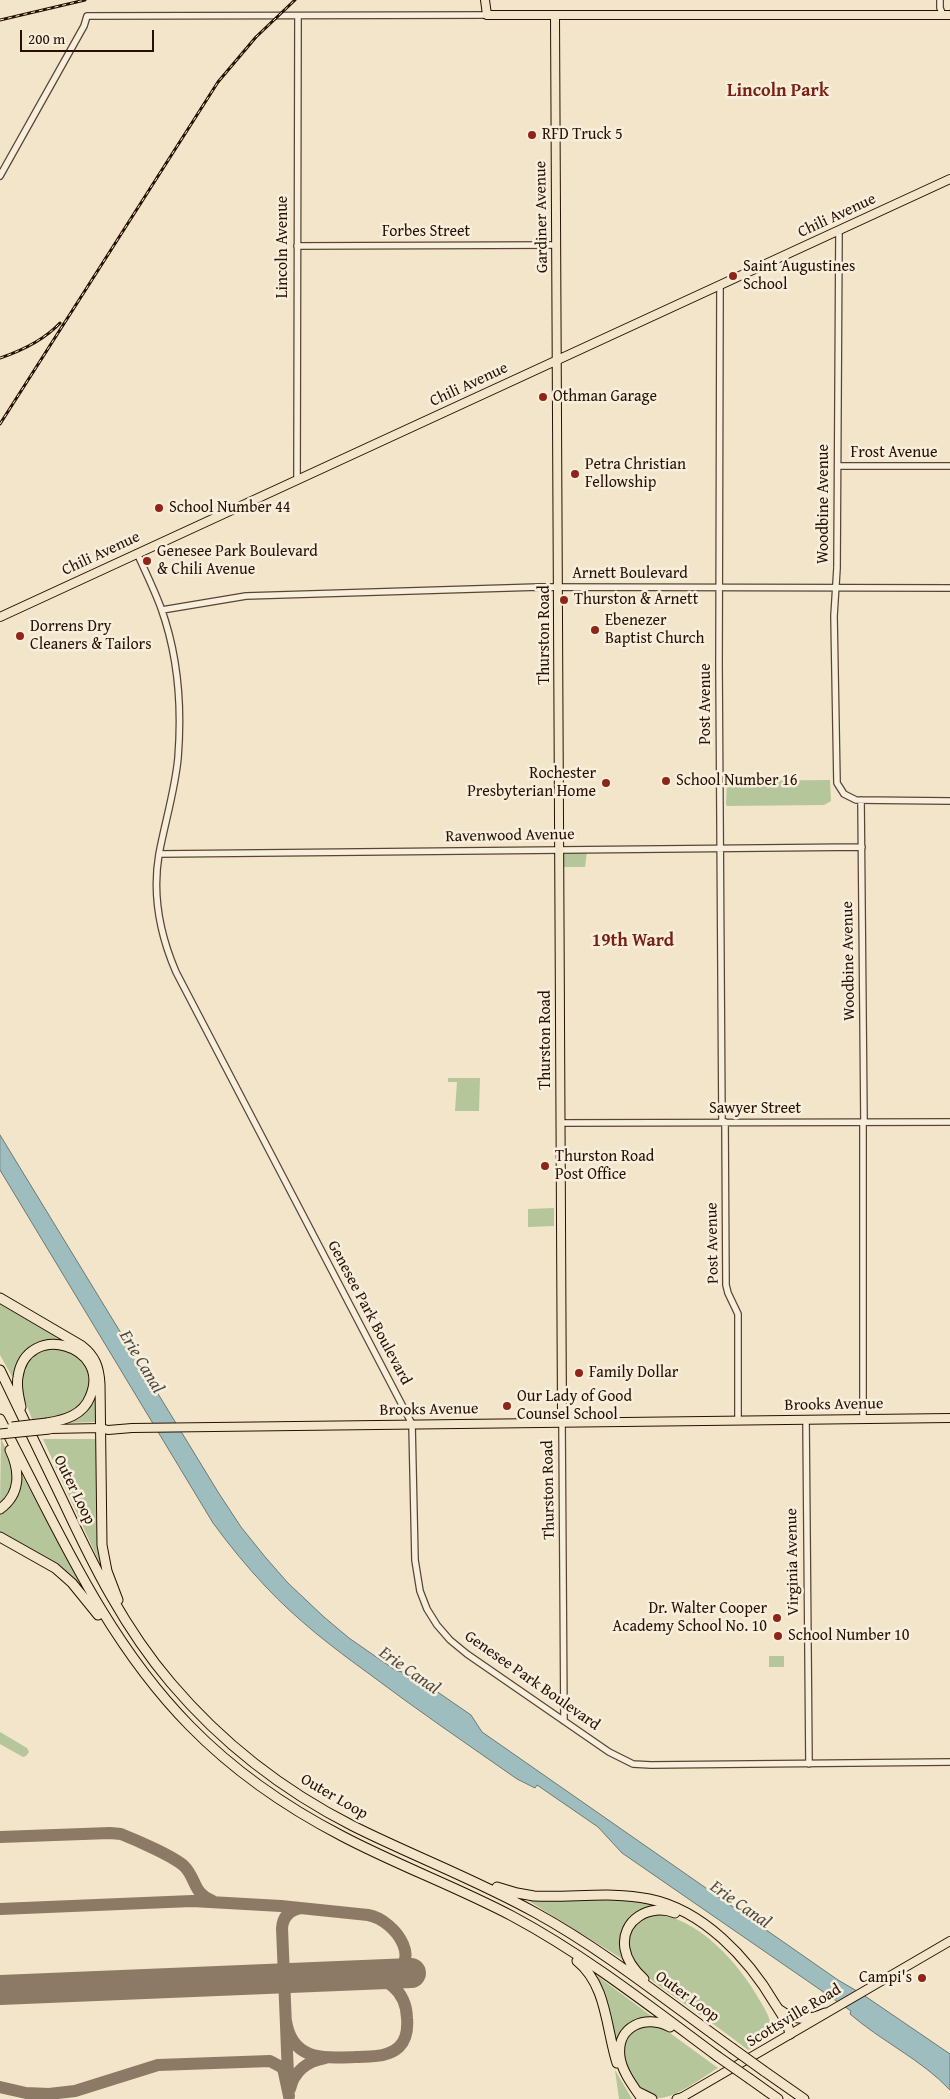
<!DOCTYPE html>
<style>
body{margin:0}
#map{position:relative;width:950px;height:2099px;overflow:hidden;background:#f3e5c9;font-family:"Gentium Book Plus",serif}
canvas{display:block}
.scale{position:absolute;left:20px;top:30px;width:134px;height:22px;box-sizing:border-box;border:2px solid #271002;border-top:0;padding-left:6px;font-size:15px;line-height:18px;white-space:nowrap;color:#271002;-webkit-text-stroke:4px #f7eedc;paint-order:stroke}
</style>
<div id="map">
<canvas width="950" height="2099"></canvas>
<div class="scale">200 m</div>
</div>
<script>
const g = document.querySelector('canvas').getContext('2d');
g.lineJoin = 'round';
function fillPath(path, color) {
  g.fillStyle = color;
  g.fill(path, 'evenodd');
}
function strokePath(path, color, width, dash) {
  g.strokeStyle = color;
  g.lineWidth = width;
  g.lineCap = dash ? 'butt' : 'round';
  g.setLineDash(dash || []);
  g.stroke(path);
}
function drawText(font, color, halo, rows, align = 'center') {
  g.font = font + ' "Gentium Book Plus",serif';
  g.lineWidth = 5;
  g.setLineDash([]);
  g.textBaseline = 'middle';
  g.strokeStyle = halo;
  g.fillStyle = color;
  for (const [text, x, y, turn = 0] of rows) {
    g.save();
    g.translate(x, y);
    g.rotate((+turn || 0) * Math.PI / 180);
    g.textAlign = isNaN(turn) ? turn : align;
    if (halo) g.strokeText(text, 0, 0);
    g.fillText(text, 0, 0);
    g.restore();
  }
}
const green = new Path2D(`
 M830,780L831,801L824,805L727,806L726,804L727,781Z
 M587,851L585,867H563L562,866L564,852Z
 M448,1078H480L479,1111H455L457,1082H448Z
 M554,1208V1226L528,1227V1209Z
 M0,1302L63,1339V1342L43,1343L14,1380L0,1355Z
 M46,1348C52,1348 60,1347 66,1349C93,1359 99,1400 71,1413C59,1418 45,1419 32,1419L20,1388L25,1363L30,1357Z
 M93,1394L97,1395V1422L64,1423Z
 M1,1439C9,1454 17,1471 12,1489C11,1495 4,1501 0,1505Z
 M43,1439H96L99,1548L103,1565L101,1566Z
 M22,1475L84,1591L49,1559L0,1534V1512L19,1476Z
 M769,1656H784V1667H769Z
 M0,1732L27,1748L29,1752L26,1756L23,1757L0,1744Z
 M524,1898H626L660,1906L647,1907L635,1913L624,1960Z
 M653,1913C699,1918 739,1963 760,2001C764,2007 771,2019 770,2025C769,2038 759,2044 748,2050C725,2032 701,2015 676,1998C663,1988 644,1977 635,1963C620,1940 634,1924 653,1913Z
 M592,1972L654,2018L642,2019L617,2049Z
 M645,2025L663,2028L718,2068C703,2077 677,2097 660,2098C641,2098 619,2063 624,2046C627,2035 635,2030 645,2025Z
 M615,2070L632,2099H619Z`);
const water = new Path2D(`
 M0,1135L218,1492L241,1527L266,1558L288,1583L324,1617L349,1638L395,1670L413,1675L471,1715L482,1732L838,1980L862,1994L950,2054V2090C922,2060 881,2041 850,2014L851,2011L622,1853L598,1827L537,1785L535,1788L517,1779C467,1744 417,1710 368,1673C332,1647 297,1620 266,1587C247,1567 230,1546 213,1523L0,1170Z`);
const taxiway = new Path2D(`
 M0,1837L110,1833L121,1834C136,1840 173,1856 184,1866C197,1879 192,1893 213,1901
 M0,1909L192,1901L281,1906L368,1915C397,1920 427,1968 384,1974
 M286,2021C292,2061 324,2058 355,2057C370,2056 387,2058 399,2047C407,2039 408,2029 407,2018C406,1990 386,1976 359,1975
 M288,2075L282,1928C283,1917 289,1910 301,1908
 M0,2087L26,2093L49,2094L75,2091L158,2065L270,2061L283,2068L289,2096
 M290,2089C294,2071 308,2061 325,2058`);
const runway = new Path2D(`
 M0,1990L411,1973`);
const minor = new Path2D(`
 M940,0V8L943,15
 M0,176L84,26L87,16L487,15
 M839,231L837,568L834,616L837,783L844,794L856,800L950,801
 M297,246L556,245
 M720,285L719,665L722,1122
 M838,466H950
 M297,479L298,16
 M137,553C145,571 154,589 161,608C178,655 182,708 178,758C175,790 165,822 159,854C152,895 160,935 176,972L412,1424L415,1560L420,1591L427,1609L437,1625L450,1640L467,1654L609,1752L633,1764L651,1765L950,1762
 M162,610L246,596L539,587L950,588
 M861,800L864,1122
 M159,854L862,847
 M725,1122L726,1285L728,1293L738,1314V1420
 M863,1122V1419
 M560,1123L950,1122
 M806,1419L809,1764
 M562,1422L564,1721`);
const major = new Path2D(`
 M485,0L487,15H950
 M555,15L562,1422
 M0,617L950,179
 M50,1429L101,1428L108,1430L132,1428L950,1418
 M679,2099L950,1941`);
const highway = new Path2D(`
 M0,1298L82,1346C95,1356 99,1367 100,1384L102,1545L107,1571L118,1600
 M0,1370C21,1414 42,1457 63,1501C93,1565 124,1628 171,1683C221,1742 284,1791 353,1826C413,1856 477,1880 536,1913C605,1951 668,2002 732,2048
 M21,1407C19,1397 16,1387 18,1377C26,1320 113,1345 90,1397C83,1415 65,1420 47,1423
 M0,1419C56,1525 104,1639 190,1726C234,1771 286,1807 342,1836C397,1865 457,1887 512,1916C585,1955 651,2007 717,2056
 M0,1509C21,1494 20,1471 10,1450
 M0,1537L55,1568L72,1583L98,1615
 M497,1887L517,1893L534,1896C572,1898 612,1891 649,1899C703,1910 748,1958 775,2004C781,2013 788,2023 790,2034
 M577,1961C607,1985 606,2029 617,2063
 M644,1979C635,1971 627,1961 625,1949C620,1920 650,1903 675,1913
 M780,2010C794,2021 810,2020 825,2013
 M764,2071L804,2099
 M750,2079L778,2099
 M638,2092L652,2099
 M642,2099C634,2087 622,2072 620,2057C616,2026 646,2014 670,2027
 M677,2099L681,2098`);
const rail = new Path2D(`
 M0,20L85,0
 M0,358C21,351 45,339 60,323
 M0,424L218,82L256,37L295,0`);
const highwayBridge = new Path2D(`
 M12,1427L47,1423
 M0,1434L50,1429
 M732,2048L764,2071
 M717,2056L750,2079`);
const markers = [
 [532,135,5,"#8f2418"],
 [733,276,5,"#8f2418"],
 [543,397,5,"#8f2418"],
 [575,474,5,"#8f2418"],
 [159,508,5,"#8f2418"],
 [147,561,5,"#8f2418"],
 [564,600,5,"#8f2418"],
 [595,630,5,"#8f2418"],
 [20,636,5,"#8f2418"],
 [666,781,5,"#8f2418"],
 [606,783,5,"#8f2418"],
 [545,1166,5,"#8f2418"],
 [579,1373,5,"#8f2418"],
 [507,1406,5,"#8f2418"],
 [777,1618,5,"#8f2418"],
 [778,1636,5,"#8f2418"],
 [922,1978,5,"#8f2418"]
];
const poiNames = [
 ["RFD Truck 5",542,135],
 ["Saint Augustines",743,267],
 ["School",743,285],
 ["Othman Garage",553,397],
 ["Petra Christian",585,465],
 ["Fellowship",585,483],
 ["School Number 44",169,508],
 ["Genesee Park Boulevard",157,552],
 ["& Chili Avenue",157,570],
 ["Thurston & Arnett",574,600],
 ["Ebenezer",605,621],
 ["Baptist Church",605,639],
 ["Dorrens Dry",30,627],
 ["Cleaners & Tailors",30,645],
 ["Rochester",596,774,"right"],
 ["Presbyterian Home",596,792,"right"],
 ["School Number 16",676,781],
 ["Thurston Road",555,1157],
 ["Post Office",555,1175],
 ["Family Dollar",589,1373],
 ["Our Lady of Good",517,1397],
 ["Counsel School",517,1415],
 ["Dr. Walter Cooper",767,1609,"right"],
 ["Academy School No. 10",767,1627,"right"],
 ["School Number 10",788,1636],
 ["Campi's",912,1978,"right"]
];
const streetNames = [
 ["Chili Avenue",837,216,-25],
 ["Gardiner Avenue",542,217,-91],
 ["Forbes Street",426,232],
 ["Lincoln Avenue",283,247,-90],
 ["Chili Avenue",469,385,-25],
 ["Frost Avenue",894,453],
 ["Woodbine Avenue",824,504,-90],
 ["Chili Avenue",101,554,-25],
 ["Arnett Boulevard",630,574],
 ["Thurston Road",545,635,-90],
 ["Post Avenue",706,704,-90],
 ["Ravenwood Avenue",510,836,-1],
 ["Woodbine Avenue",849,961,-91],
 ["Thurston Road",546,1040,-90],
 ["Sawyer Street",755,1109],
 ["Post Avenue",713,1243,-91],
 ["Genesee Park Boulevard",369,1313,62],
 ["Brooks Avenue",834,1405,-1],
 ["Brooks Avenue",429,1410,-1],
 ["Outer Loop",74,1490,64],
 ["Thurston Road",549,1490,-91],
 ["Virginia Avenue",793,1562,-91],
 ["Genesee Park Boulevard",532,1681,35],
 ["Outer Loop",334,1797,30],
 ["Outer Loop",687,1997,36],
 ["Scottsville Road",794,2016,-31]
];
const neighbourhoodNames = [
 ["Lincoln Park",778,91],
 ["19th Ward",633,941]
];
const waterNames = [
 ["Erie Canal",141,1362,59],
 ["Erie Canal",409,1671,35],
 ["Erie Canal",740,1905,35]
];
fillPath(green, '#b5c69b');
fillPath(water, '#9ebdbe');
strokePath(water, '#6e7873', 1);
strokePath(taxiway, '#8d7a66', 12);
strokePath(runway, '#8d7a66', 30);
strokePath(minor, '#5a4534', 8);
strokePath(major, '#271002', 10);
strokePath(highway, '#271002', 11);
strokePath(minor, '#f7eedc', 5.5);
strokePath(major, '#f3e5c9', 8);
strokePath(highway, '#f3e5c9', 9);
strokePath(rail, '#271002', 3);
strokePath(rail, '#f7eedc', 1, [4]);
strokePath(highwayBridge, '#271002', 11, []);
strokePath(highwayBridge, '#f3e5c9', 9);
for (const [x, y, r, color] of markers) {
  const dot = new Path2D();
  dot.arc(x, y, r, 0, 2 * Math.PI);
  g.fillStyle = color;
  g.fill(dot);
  strokePath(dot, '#f7eedc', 2);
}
drawText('16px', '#271002', '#f7eedc', poiNames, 'left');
drawText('16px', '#271002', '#f7eedc', streetNames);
drawText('bold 18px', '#7a1f14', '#f7eedc', neighbourhoodNames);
drawText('italic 18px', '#514d44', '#f7eedc', waterNames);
</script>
